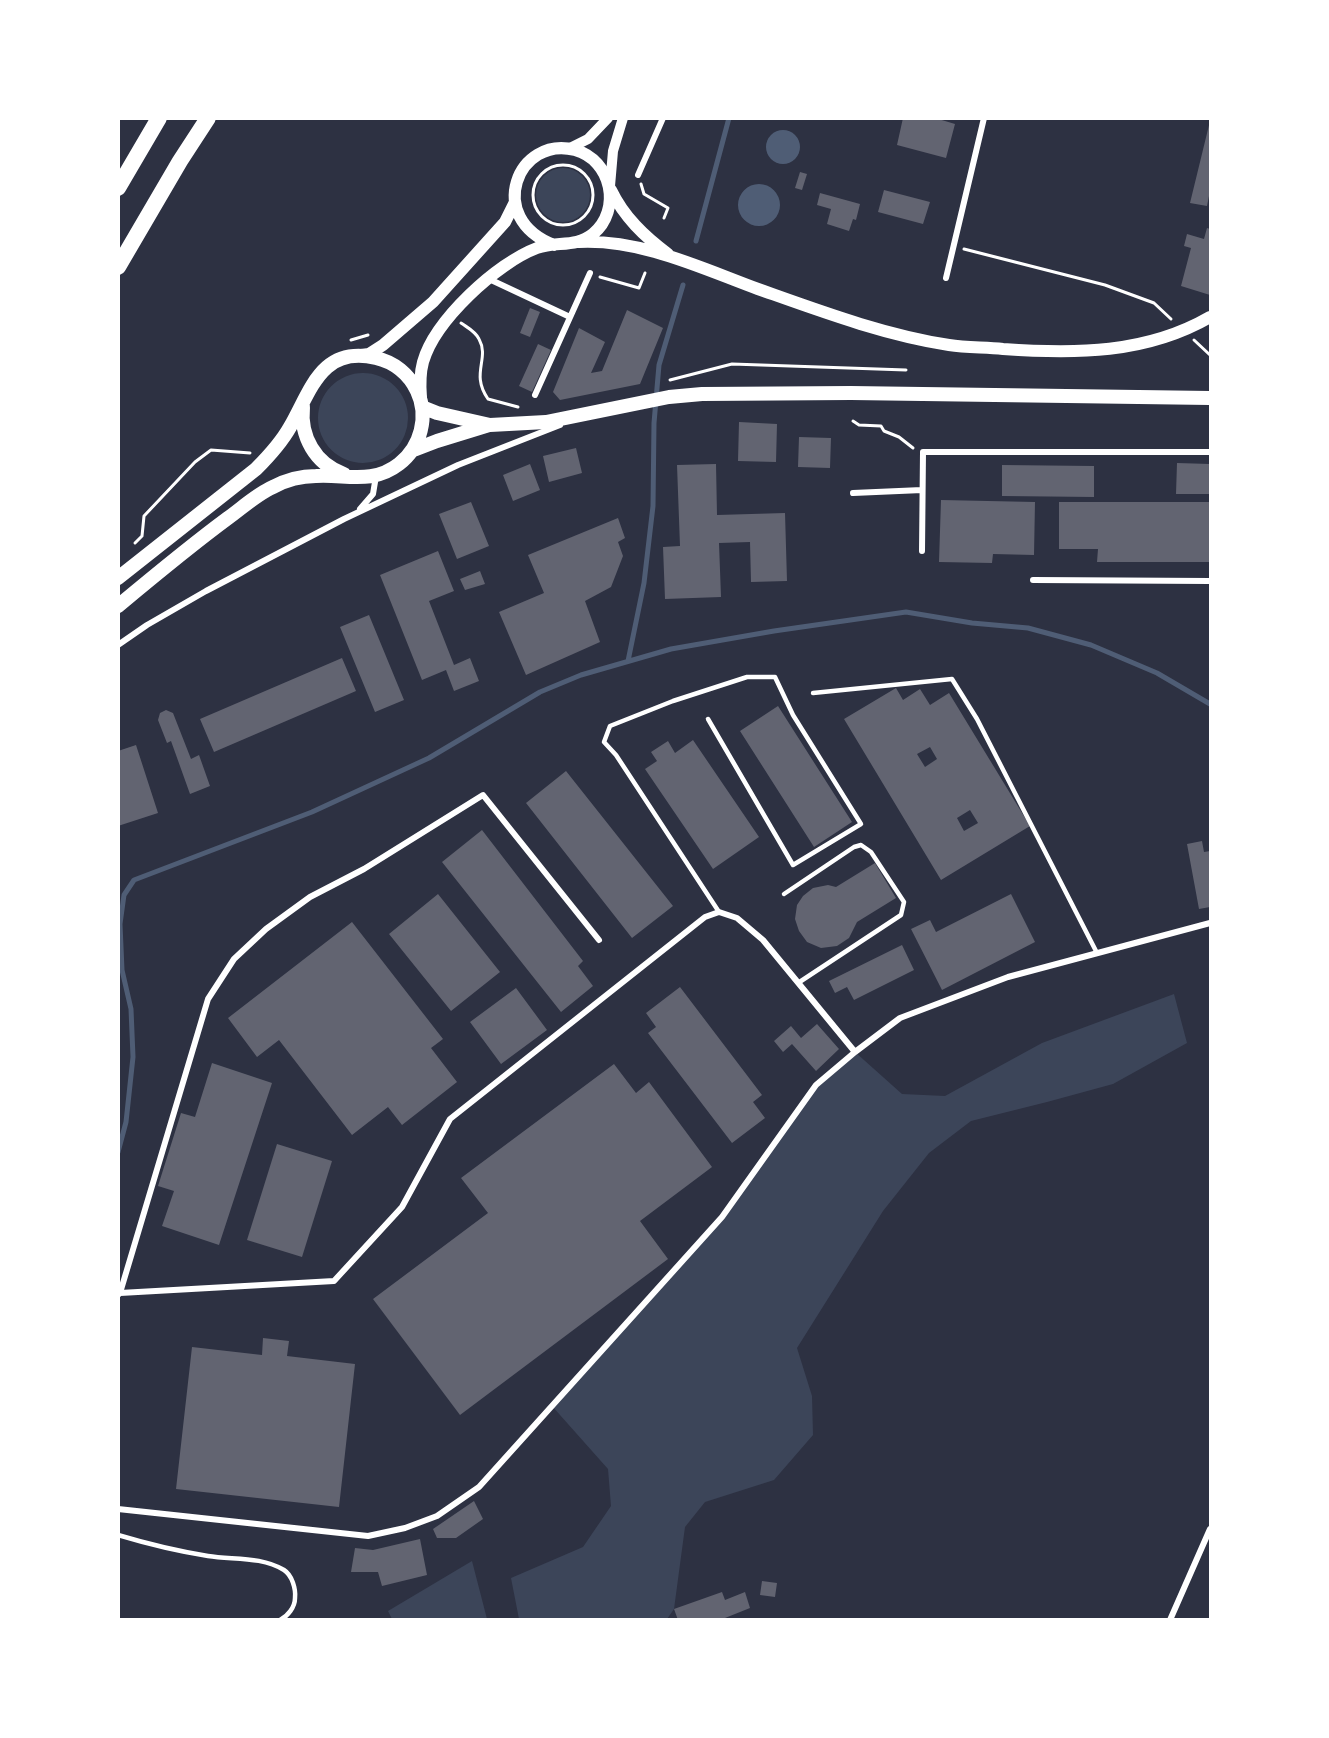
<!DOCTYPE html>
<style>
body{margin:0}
#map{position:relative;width:1329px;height:1738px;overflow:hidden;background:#2d3142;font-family:"Golos Text",sans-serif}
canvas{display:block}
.frame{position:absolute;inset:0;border:120px solid #fff;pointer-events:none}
</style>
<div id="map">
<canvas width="1329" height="1738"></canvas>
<div class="frame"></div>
</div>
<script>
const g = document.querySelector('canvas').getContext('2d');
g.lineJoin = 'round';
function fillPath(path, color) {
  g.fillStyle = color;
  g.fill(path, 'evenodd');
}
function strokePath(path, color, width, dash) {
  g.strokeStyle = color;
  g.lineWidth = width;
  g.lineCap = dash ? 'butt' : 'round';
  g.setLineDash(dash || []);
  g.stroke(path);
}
const green = new Path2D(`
 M536 195a27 27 0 1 1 54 0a27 27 0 1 1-54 0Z
 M318 418a45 45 0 1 1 90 0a45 45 0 1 1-90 0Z
 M1174,994L1187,1043L1113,1084L1047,1102L971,1121L929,1153L883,1211L797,1348L812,1396L813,1435L774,1480L705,1502L685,1527L674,1609L667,1619H519L511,1578L583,1547L611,1506L608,1469L552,1406L722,1217L816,1085L855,1052L902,1094L945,1096L1042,1043Z
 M472,1561L487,1619H392L388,1611Z`);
const water = new Path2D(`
 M766 147a17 17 0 1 1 34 0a17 17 0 1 1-34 0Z
 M738 205a21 21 0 1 1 42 0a21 21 0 1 1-42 0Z`);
const stream = new Path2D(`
 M696,241L729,118
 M628,661L644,583L653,506L654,423L659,365L683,285
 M118,1152L126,1122L133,1057L131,1009L122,970L120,924L124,895L134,880L312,812L429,758L540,692L581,675L671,649L774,631L906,612L972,623L1028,628L1091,645L1157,673L1210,704`);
const building = new Path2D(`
 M903,118H935L955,124L946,158L897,145Z
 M1210,121V191L1207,206L1190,203Z
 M800,172L807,174L802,190L795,188Z
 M884,190L930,202L923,224L878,212Z
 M820,193L860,204L856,220L853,219L849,231L827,224L831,209L817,205Z
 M1207,228L1210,229V295L1181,286L1191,248L1184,246L1187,234L1204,239Z
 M530,308L540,312L530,337L520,333Z
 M627,310L663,328L640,384L560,400L553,392L579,328L605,342L591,373L602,371Z
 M538,344L551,350L532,392L519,386Z
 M739,422L777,424L776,462L738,461Z
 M799,437L831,438L830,468L798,467Z
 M576,448L582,473L549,482L543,456Z
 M1177,463L1210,464V494H1176Z
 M530,464L540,490L513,501L503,475Z
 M716,464L717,515L785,513L787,581L751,582L750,542L719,543L721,597L665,599L663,547L680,546L677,465Z
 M1002,465L1094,466V497L1002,496Z
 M941,500L1035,502L1034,555L993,554L992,563L939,562Z
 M471,502L489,546L457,559L439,514Z
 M1059,502H1210V562H1097L1098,549H1059Z
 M618,518L625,538L618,542L623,556L611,587L585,601L600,642L526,675L499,612L544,593L528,555Z
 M438,551L454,591L429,601L454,665L470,658L479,681L454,691L446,670L422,680L380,575Z
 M480,571L485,584L465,590L460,579Z
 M369,615L404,700L375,712L340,627Z
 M342,658L356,691L214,752L200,719Z
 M896,688L903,700L920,689L930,705L949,693L1030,826L941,880L844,719ZM930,747L937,759L925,767L917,754ZM970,810L978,823L964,831L957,818Z
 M778,706L852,822L814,847L740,731Z
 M166,710L173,713L191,759L199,755L210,786L190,794L171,741L167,743L158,720L160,713Z
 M693,740L759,837L713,869L645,769L657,761L651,752L668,741L675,753Z
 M136,745L158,813L118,826V751Z
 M566,771L673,906L632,938L526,803Z
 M482,830L583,961L578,966L593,986L561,1012L442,862Z
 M1202,841L1204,852L1210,851V907L1199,909L1187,844Z
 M875,863L896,898L857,922L849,938L837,946L821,948L807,942L799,931L795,919L797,905L803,896L813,888L828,885L836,887Z
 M438,894L500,972L451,1011L389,934Z
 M1011,894L1035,942L942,990L911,929L930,920L936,932Z
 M352,922L443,1039L431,1048L457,1082L402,1125L388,1107L352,1135L279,1040L257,1057L228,1018Z
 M902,945L914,970L854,1000L847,987L835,993L829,981Z
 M680,987L762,1095L753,1102L765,1118L732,1143L648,1033L656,1027L646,1013Z
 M516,988L547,1030L501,1064L470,1022Z
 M817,1024L839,1049L816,1071L792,1044L783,1052L774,1041L791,1026L801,1038Z
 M212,1063L272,1083L219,1245L162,1226L174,1191L158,1186L181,1113L195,1117Z
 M614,1064L636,1093L649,1082L712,1167L640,1221L668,1259L460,1415L373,1299L488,1213L461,1178Z
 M277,1144L332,1161L302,1257L247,1240Z
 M263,1338L289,1341L287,1356L355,1364L339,1507L176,1489L192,1347L262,1355Z
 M474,1501L483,1519L456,1538H437L433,1529Z
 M420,1539L427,1575L382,1586L378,1572H351L355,1548L373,1550Z
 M762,1581L777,1583L775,1597L760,1595Z
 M722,1592L725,1600L745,1592L750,1608L720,1620H678L674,1609Z`);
const path = new Path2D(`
 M533 195a30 30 0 1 1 60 0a30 30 0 1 1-60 0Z
 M641,184L644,194L668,208L664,218
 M964,249L1105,285L1154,303L1171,319
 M600,277L639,288L645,273
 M461,323C468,328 475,331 479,339C490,359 470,373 488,399L518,407
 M351,340L368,335
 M1194,340L1210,355
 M670,380L732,364L906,370
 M853,421L859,425L881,426L884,431L899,437L913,448
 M135,543L142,536L144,516L195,462L211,450L250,453`);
const service = new Path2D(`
 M813,693L952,679L977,719L1097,953
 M708,719L793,865L861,824L793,715L775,677H747L673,701L610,726L604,742L616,755L719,912
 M784,894L854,847L861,845L871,852L904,902L901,915L798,983
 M118,1535C148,1544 177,1551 208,1556C233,1560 261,1556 284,1570C292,1575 296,1589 295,1598C295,1607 288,1616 280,1620`);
const minor = new Path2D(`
 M638,175L663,118
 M946,278L984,118
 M489,279L570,317
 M535,395L590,273
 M853,493L922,490
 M360,509L373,494L376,476
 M922,551L923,452H1210
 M1033,580L1210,581
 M118,645L147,625L206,591L344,519L458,465L560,425
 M120,1293L208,999L234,959L266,929L310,897L364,869L483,795L599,940
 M118,1295L120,1293L334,1281L402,1207L450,1119L705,917L719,912L737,918L763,940L855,1052
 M118,1509L368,1536L405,1528L437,1516L479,1487L722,1217L816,1085L855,1052L900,1018L1008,977L1210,923
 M1170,1620L1210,1529`);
const tertiary = new Path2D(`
 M568,149L588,139L608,118
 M610,186L613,151L623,118`);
const secondary = new Path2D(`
 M611,190C624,217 644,236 668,254
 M579,242C641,239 701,268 758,289C820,311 884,335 949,345C967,348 985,347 1003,349C1075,354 1146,354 1210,317
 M361,355L369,354L383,345L433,302L505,222L515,202
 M421,398C420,386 420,373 423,362C435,320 497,263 537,248C556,241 576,248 593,234C622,210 612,160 575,150C518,135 484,218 554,245`);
const primary = new Path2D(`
 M303,407C300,436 315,464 344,474
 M422,407L437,413L490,425L546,422L669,397L702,394L851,393L1210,398
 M411,451L437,441L489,425
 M118,578L256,469C269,456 281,443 290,427C311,391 321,345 376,358C394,362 409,374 417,391C429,416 421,447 399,464C372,485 346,474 316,476C301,476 286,480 273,487C257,494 242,508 228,518C190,546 154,576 118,606`);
const motorway = new Path2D(`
 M118,188L159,118
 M118,267L180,161L208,118`);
fillPath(green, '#3c4559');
fillPath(water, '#4f5d75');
strokePath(stream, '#4f5d75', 5);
fillPath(building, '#626471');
strokePath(path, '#fff', 3);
strokePath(service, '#fff', 4.5);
strokePath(minor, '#fff', 6);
strokePath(tertiary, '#fff', 10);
strokePath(secondary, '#fff', 12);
strokePath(primary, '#fff', 14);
strokePath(motorway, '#fff', 16);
</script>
